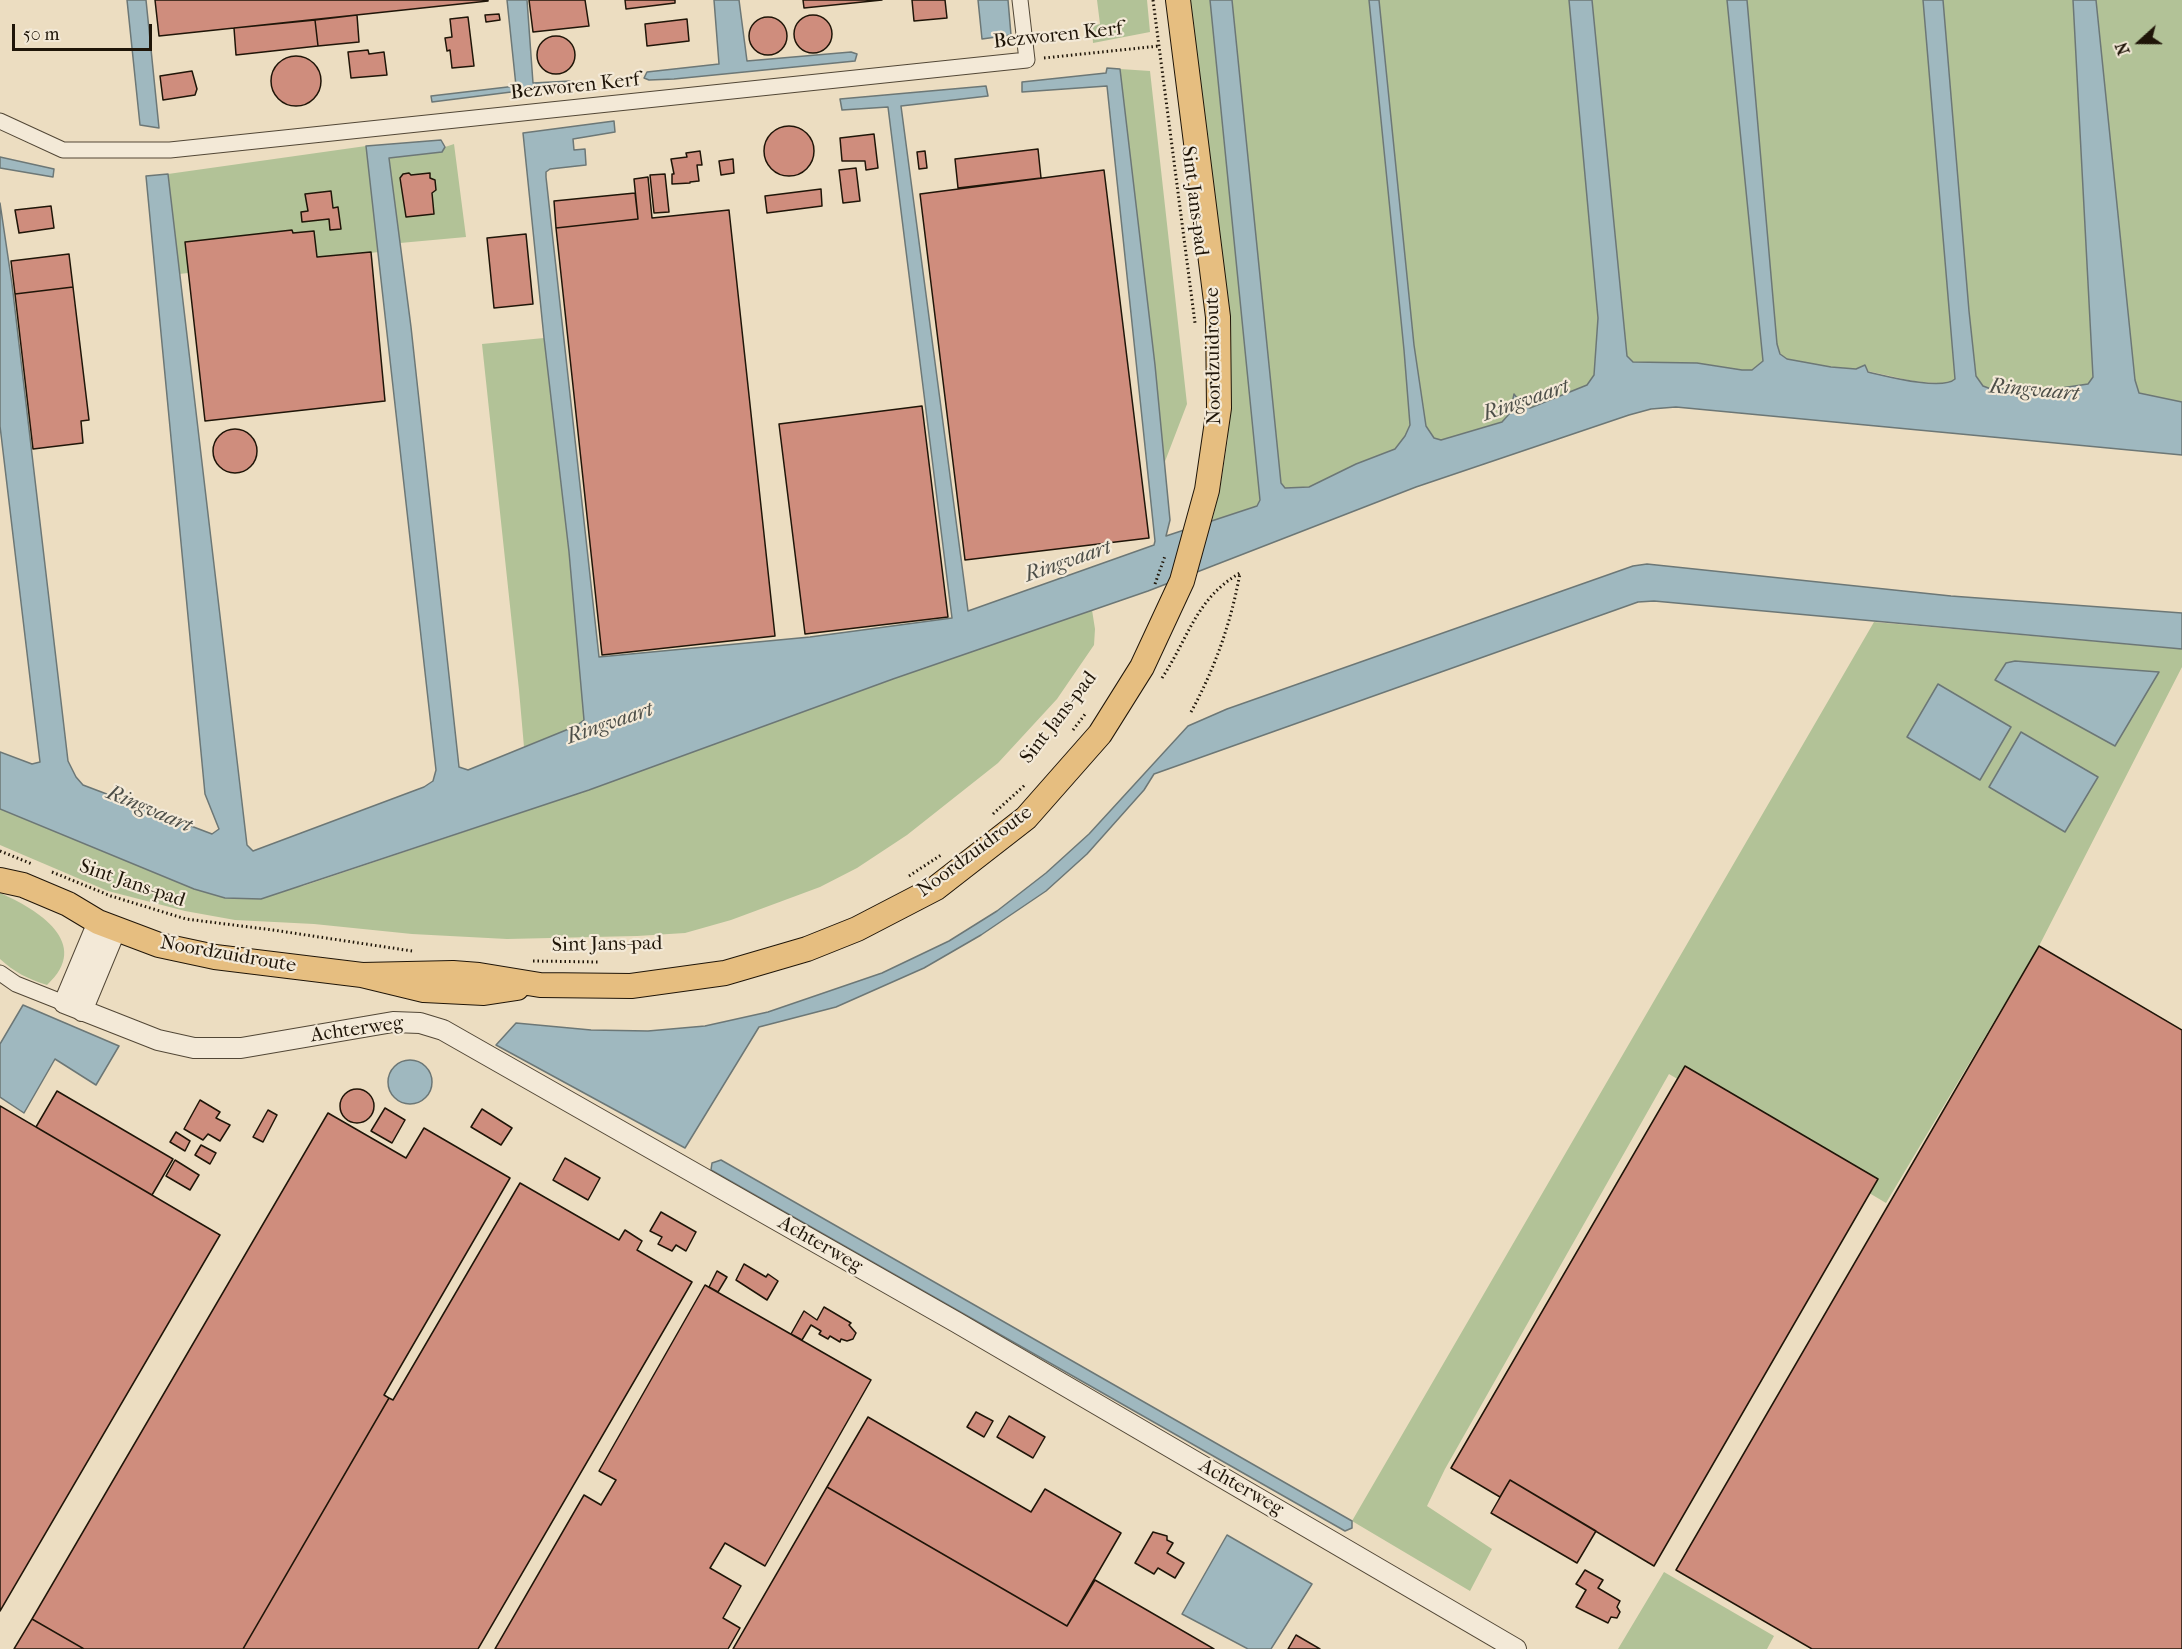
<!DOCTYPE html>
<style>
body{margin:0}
#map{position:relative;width:2182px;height:1649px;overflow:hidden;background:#ecddc1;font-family:"IM FELL French Canon",serif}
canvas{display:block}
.north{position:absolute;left:2110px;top:12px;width:60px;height:60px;-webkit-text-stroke:4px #f3e9d7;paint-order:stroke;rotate:249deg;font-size:16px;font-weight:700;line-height:24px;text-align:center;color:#1f1508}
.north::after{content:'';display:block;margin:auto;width:21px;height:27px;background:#1f1508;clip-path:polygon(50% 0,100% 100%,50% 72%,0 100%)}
.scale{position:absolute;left:12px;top:24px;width:140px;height:27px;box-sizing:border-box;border:3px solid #1f1508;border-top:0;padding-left:8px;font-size:18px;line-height:21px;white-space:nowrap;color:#1f1508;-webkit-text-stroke:4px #f3e9d7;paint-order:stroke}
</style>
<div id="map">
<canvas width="2182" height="1649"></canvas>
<div class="north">N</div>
<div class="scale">50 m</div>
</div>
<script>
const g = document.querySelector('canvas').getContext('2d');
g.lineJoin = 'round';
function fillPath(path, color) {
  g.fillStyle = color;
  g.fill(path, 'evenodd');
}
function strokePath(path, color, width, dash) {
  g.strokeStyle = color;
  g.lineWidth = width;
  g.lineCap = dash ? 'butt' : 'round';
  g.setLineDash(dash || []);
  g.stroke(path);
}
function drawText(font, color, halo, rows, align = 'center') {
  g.font = font + ' "IM FELL French Canon",serif';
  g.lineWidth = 4.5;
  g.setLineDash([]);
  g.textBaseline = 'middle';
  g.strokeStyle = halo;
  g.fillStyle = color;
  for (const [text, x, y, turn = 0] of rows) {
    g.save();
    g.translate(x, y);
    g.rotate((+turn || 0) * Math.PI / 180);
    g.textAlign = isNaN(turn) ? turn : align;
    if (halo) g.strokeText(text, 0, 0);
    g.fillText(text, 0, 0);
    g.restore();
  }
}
const green = new Path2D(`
 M1097,0H1147L1150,32L1093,43L1092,26L1100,24Z
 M1189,0H1210L1260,499L1257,506L1212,521L1220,489L1228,438L1230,366Z
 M1232,0H1369L1404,350L1410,425L1405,436L1395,449L1356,464L1309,487L1285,488L1281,484Z
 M1379,0H1569L1598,318L1594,375L1587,385L1529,408L1523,406L1514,395L1510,413L1502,422L1441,440L1434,438L1426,426L1414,345Z
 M1592,0H1727L1763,361L1752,370H1742L1697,363L1633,362L1627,356Z
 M1747,0H1923L1955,379C1950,383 1945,384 1938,383C1910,383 1883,373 1856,369C1838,367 1802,366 1787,359C1780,356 1779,350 1777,344Z
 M1943,0H2073L2093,377L2088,384L2061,388L1990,389L1983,386L1976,376L1969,311Z
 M2096,0H2182V402L2139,393L2135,380Z
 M1120,69L1150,71L1187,404L1164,464Z
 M454,144L466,237L400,243L389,158L442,152L445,147Z
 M366,146L379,252L179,274L168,174Z
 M544,338L569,552L585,713L584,720L576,726L524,747L519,690L482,344Z
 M1092,610L1095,629L1094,645L1057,699L998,763L907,835L857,868L820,887L731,920L685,933L637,936L507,939L412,934L314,924L235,920L185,911L108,891L0,845V809L194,889L225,898L303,886L589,790L893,679Z
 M1874,622L2182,649V667L2039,946L1886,1203L1669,1074L1445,1469L1427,1506L1492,1549L1470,1591L1352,1521Z
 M0,893C37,909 93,943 47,985C28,979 14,972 0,959Z
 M1664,1572L1774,1636L1767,1649H1618Z`);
const water = new Path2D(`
 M127,0H146L159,128L140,125Z
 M507,0H527L533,83L570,81L571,87L527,90L432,102L431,96L516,86Z
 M714,0H739L747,61L851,52L857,54L855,61L674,79L649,80L644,78L647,72L719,64Z
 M978,0H1008L1011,35L982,39Z
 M1210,0H1232L1281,483L1285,488L1309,487L1356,464L1395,449L1405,436L1410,425L1404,350L1369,0H1379L1414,345L1426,426L1434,438L1441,440L1502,422L1510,413L1514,394L1523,406L1530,408L1587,385L1594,375L1598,318L1569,0H1592L1627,356L1633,362L1697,363L1742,370H1752L1763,361L1727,0H1747L1777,344L1780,354L1787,359L1831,367L1856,369L1865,365L1868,372C1886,376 1942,391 1955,379L1923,0H1943L1969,311L1976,376L1983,386L1991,389L2061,388L2088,384L2093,377L2073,0H2096L2135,380L2139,393L2182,402V455L1676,407L1651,409L1629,415L1416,487L1148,591L893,679L589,790L261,899L225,898L194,889L0,809V752L32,764L40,762L0,426V203L12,284L68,761L76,777L83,785L212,834L219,829L205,794L146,176L168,174L247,845L253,851L424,787L433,781L436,770L366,146L441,140L445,147L442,152L389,158L411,327L459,767L468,770L576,726L584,720L569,552L544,338L523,133L614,121L615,132L573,139L574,150L585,149L586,165L550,169L546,172V177L599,657L810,637L952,618L888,107L842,110L840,99L986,86L988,96L901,106L968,611L1154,545L1155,541L1107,86L1022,92V82L1106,73L1107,68L1120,69L1155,365L1170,520L1166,536L1257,506L1260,500Z
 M0,157L54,169L53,177L0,168Z
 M1647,564L1951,596L2182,613V649L1654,601L1638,602L1154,774L1144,790L1087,854L1046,891L981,935L924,968L836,1007L759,1027L685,1148L496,1045L516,1023L591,1030L648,1031L705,1026L768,1012L882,973L949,941L997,911L1046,873L1089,834L1188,726L1227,709L1633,566Z
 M2015,661L2159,672L2115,746L1995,680L2006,663Z
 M1938,684L2011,727L1980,780L1907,737Z
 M2021,732L2098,777L2065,832L1989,787Z
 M23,1005L119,1046L96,1085L55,1059L24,1113L0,1097V1044Z
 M388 1082a22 22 0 1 1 44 0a22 22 0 1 1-44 0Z
 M721,1160L1352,1521V1528L1345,1531L711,1170L712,1163Z
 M1227,1535L1312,1584L1271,1649H1248L1182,1614Z`);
const building = new Path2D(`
 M155,0H488V1L159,36Z
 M529,0H585L589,26L533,32Z
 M625,0H675V3L626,9Z
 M803,0H882L804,8Z
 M912,0H945L947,18L914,21Z
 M499,14L500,20L486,22L485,15Z
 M794 34a19 19 0 1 1 38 0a19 19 0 1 1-38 0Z
 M357,15L359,42L318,46L315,20Z
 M749 36a19 19 0 1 1 38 0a19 19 0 1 1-38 0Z
 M468,17L474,66L452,68L450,50L447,51L445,38L452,37L450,19Z
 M687,19L689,41L647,46L645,24Z
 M315,20L318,46L236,55L234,28Z
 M537 55a19 19 0 1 1 38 0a19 19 0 1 1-38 0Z
 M368,50L369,54L384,52L387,75L351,78L348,52Z
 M271 81a25 25 0 1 1 50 0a25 25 0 1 1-50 0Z
 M192,71L197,89L195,95L163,100L160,76Z
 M764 151a25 25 0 1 1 50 0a25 25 0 1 1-50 0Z
 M874,134L878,168L866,170L865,161H842L840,138Z
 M1038,149L1041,178L958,188L955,159Z
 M700,151L702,165H697L699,181L690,182V183L672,184V174H674L671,159L687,157L686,153Z
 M925,151L927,168L919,169L917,152Z
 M733,159L734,173L721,175L719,161Z
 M856,168L860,201L843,203L839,170Z
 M1104,170L1149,538L965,560L920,194Z
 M409,173L411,175L430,173V178L435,180L436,190L432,193L434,214L406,217L400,178L403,174Z
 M665,174L669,212L654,213L650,175Z
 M648,177L652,218L729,210L775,636L602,655L556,228L638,219L634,179Z
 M821,189L822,206L767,213L765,196Z
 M331,191L333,208L338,207L341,229L330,230L329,219L302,222L301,212L308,211L305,194Z
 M635,193L638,219L556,228L554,201Z
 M51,206L54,228L19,233L15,210Z
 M292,230L293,233L314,231L317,257L371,252L385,401L205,421L185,242Z
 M526,234L533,304L494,308L487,238Z
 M69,254L73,287L15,294L11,261Z
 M73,287L89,420L81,421L83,443L33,449L15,294Z
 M922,406L948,617L805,634L779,424Z
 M213 451a22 22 0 1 1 44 0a22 22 0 1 1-44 0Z
 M2039,946L2182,1030V1649H1812L1676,1570Z
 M1685,1066L1878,1179L1654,1566L1510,1480L1500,1497L1451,1468Z
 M340 1106a17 17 0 1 1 34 0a17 17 0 1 1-34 0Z
 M57,1091L173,1159L152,1195L36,1127Z
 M200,1100L220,1112L216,1118L230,1125L220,1141L208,1134L203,1140L184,1129Z
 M0,1106L220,1235L0,1611Z
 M385,1108L405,1120L392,1143L371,1131Z
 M482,1109L512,1128L501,1145L471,1127Z
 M268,1110L277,1115L263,1142L253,1137Z
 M328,1113L406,1158L424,1128L510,1178L384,1395L389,1398L243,1649H84L32,1619Z
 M176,1132L190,1141L185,1151L170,1142Z
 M201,1145L216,1153L210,1164L195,1155Z
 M565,1158L600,1178L588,1200L553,1180Z
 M175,1160L199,1175L190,1190L166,1176Z
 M520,1183L619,1240L625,1230L642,1241L637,1250L692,1282L478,1649H243L389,1398L393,1400Z
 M661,1212L696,1232L686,1251L676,1245L672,1251L658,1244L662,1237L650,1231Z
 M744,1264L766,1277L768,1274L778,1281L767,1300L736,1280Z
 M717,1271L727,1277L718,1292L709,1287Z
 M705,1285L871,1380L765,1566L725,1543L710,1568L741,1586L723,1618L740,1628L728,1649H495L584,1495L601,1505L616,1480L599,1471Z
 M824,1307L851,1323L849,1325L856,1333L853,1339L847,1341L841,1339L840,1342L830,1336L828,1339L819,1334L821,1331L811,1325L802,1340L791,1334L804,1311L817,1320Z
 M976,1412L993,1421L984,1437L967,1427Z
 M1009,1416L1045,1437L1033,1458L997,1437Z
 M868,1417L1031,1512L1045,1489L1121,1533L1067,1626L827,1487Z
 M1510,1480L1596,1531L1577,1563L1491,1513Z
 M827,1487L1067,1626L1095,1580L1214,1649H733Z
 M1153,1532L1167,1536V1540L1173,1543L1167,1553L1184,1563L1175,1578L1158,1568L1154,1574L1135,1563Z
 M1585,1570L1603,1580L1598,1588L1620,1601L1617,1607L1620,1612L1617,1618L1611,1617L1608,1623L1576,1607L1586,1590L1576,1584Z
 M32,1619L84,1649H14Z
 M1296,1635L1320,1649H1288Z`);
const path = new Path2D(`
 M1153,0L1195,323
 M1044,58L1159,46
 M1155,584L1165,556
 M1162,678C1188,639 1196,598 1240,573
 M1191,712C1215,668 1231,623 1240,573
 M1073,730L1086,713
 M993,814L1026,784
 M0,851L32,864
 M52,872L111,896L186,919L273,930L412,951
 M909,876L941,855
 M533,961L598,962`);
const minor = new Path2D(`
 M0,121L63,150H170L1027,60L1020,0
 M0,973L16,984L64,1003`);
const tertiary = new Path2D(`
 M98,922L64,1003L158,1040L194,1048H241L393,1022L420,1023L443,1030L956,1322L1516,1649
 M82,1011L116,929`);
const primary = new Path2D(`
 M0,880L23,885L68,904L98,922L159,945L215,957L362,975L424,990L484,993L517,988
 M362,975L453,973L479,975L540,985L631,986L725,973L807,949L857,929L936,888L1026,818L1100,734L1142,667L1182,581L1207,490L1219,408L1218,317L1178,0`);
const streetNames = [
 ["Bezworen Kerf",1058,36,-6],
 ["Bezworen Kerf",575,87,-6],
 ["Sint Jans-pad",1194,201,83],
 ["Noordzuidroute",1214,356,-91],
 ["Sint Jans-pad",1059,718,-52],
 ["Noordzuidroute",975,852,-37],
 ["Sint Jans-pad",132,884,19],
 ["Sint Jans-pad",607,945,-1],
 ["Noordzuidroute",228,955,10],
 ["Achterweg",357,1030,-8],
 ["Achterweg",820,1245,30],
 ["Achterweg",1241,1488,30]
];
const waterNames = [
 ["Ringvaart",2034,391,5],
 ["Ringvaart",1526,401,-19],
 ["Ringvaart",1068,562,-19],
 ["Ringvaart",610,724,-19],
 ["Ringvaart",149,810,23]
];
fillPath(green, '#b2c297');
fillPath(water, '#9fb8bf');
strokePath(water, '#6c7776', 1.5);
fillPath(building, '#cf8d7d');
strokePath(building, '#1f1508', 1.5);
strokePath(minor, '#524736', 17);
strokePath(tertiary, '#524736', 22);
strokePath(primary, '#1f1508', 26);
strokePath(path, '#1f1508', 3, [1.5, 3]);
strokePath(minor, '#f3e9d7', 15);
strokePath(tertiary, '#f3e9d7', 20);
strokePath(primary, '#e6be80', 24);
drawText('20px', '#1f1508', '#f3e9d7', streetNames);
drawText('italic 21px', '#4c4e48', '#f3e9d7', waterNames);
</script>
